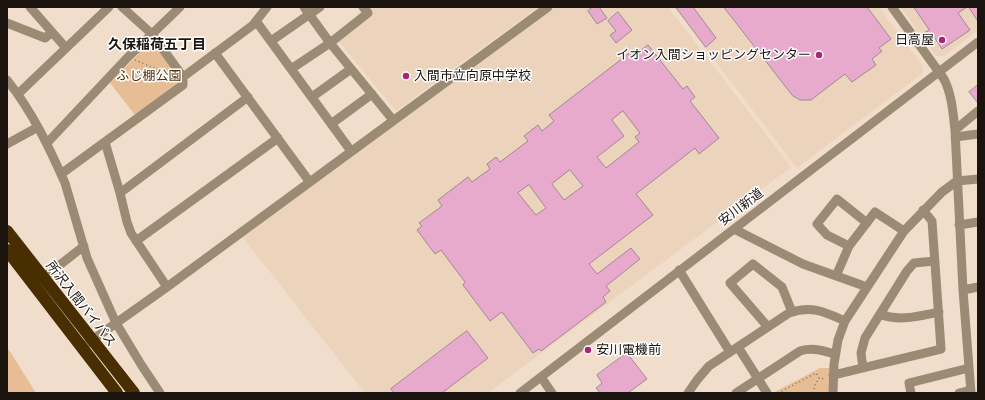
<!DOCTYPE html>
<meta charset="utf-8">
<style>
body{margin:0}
#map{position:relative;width:985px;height:400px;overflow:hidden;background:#f1ddcb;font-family:"Asap Condensed",sans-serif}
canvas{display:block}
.frame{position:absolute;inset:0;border:8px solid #1b140e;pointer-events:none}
</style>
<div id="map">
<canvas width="985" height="400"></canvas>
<div class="frame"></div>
</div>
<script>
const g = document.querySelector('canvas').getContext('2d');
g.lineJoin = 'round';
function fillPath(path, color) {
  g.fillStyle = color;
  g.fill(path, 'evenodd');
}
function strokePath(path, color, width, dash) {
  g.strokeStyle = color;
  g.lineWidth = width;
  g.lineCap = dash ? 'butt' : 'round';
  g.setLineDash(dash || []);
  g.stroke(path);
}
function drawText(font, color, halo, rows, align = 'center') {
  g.font = font + ' "Asap Condensed","Noto Sans JP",sans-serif';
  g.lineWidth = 3;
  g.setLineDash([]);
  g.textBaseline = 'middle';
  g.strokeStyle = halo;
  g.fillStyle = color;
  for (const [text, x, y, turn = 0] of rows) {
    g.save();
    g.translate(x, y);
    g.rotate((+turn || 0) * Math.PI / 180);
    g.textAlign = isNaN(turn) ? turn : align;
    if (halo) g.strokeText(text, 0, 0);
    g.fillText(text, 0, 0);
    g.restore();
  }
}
const built = new Path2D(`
 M366,7H538L396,111L338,40L371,14Z
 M553,7H668L791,167L488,393H365L241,235Z
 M674,7H879L923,66V73L797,168Z
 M900,7H978V30L944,56H936Z`);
const green = new Path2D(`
 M149,43H153L180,78V83L135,115L110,83Z
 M7,349L9,350L36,393H7Z
 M820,368H829L831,369V393H773Z`);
const building = new Path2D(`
 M593,7H599L607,18L597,24L588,11Z
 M676,7H693L716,38L706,47Z
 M724,7H867L891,39L879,48L882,51L872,59L876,65L852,82L845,74L811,100H800L793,96Z
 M914,7H967L958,13L970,30L942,49L933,35L926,39L922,34L929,30Z
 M969,7H978V21Z
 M618,12L632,30L616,43L610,35L616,31L608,21Z
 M648,45L683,89L687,86L695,97L690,101L719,138L699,154L695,148L636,194L653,215L589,264L597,274L631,248L640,259L606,286L610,291L603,297L606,302L541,351L539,349L533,353L502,312L490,321L463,285L465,282L441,250L435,254L417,230L422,226L419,223L442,206L438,200L468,177L472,182L490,169L487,164L496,157L500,162L528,141L524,136L538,125L542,131L554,121L549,115L632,51L635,55ZM623,111L640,133L635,137L639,142L606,168L597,157L624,136L612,120ZM570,170L583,186L564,200L552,184ZM529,185L546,208L536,215L518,193Z
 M978,85V103L969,92Z
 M467,331L488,358L442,393H394L391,389Z
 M627,353L647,379L628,393H600L596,388L602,383L597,375Z`);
const path = new Path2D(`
 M135,60L154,68L158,74H170
 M778,393L816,373L819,378L825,379
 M814,393V387L819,378`);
const minor = new Path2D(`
 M30,7L66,48
 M122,7L152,34L180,7
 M304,7L330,43L393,120
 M892,7L944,79C952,95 953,113 955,130L963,290L971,393
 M256,21L351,151
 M7,23L45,38L52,32
 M271,41L320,7
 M215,53L309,181
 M291,69L330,43L368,13L363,7
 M183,77L253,25L267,7
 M7,80C32,111 49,147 65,183L87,258L116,323L142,366L160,393
 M18,94L109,7
 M312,97L351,69
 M331,124L372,94
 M955,130L978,111
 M955,137L978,134
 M105,142L120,193L127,222L131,233L167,287
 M47,143L128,57L152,34L183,77V85L61,174
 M7,144L38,127
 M120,193L248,97
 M959,225L978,222
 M734,229L803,264L867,287
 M136,241L278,138
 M849,246L827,235L817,224L837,199L867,223
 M679,270L730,352
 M836,276L849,246L875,212L904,231
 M43,278L84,246
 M963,290L978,287
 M880,314C899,322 919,316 939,312
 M768,327L730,283L753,264L782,287L792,312
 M88,343L167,287L548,7
 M738,347L767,393
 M863,368L861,353L865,338L907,271L914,263L935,261
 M833,375L941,349L932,221L923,210
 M541,377L552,393
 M520,393L978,42
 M688,393L697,380L709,366L789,313C812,305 825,312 845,321
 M736,393L800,351C813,347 823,351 835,354
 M833,393L834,364L838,340L845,321L904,231L942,192L957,181L978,179
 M911,393L909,383L969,368
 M959,393L971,390`);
const highway = new Path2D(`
 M7,231L134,393
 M7,250L117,393`);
const markers = [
 [942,40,4,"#a92672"],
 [819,55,4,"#a92672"],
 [406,76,4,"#a92672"],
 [588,350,4,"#a92672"]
];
const poiNames = [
 ["日高屋",934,40],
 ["イオン入間ショッピングセンター",811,55],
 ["入間市立向原中学校",414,76,"left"],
 ["安川電機前",596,350,"left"]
];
const parkNames = [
 ["ふじ棚公園",149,76]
];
const streetNames = [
 ["安川新道",741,207,-37],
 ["所沢入間バイパス",81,304,52]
];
const neighbourhoodNames = [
 ["久保稲荷五丁目",157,45]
];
fillPath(built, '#ecd3bb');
fillPath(green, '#e7bd95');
fillPath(building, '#e7a9cc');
strokePath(building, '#a08995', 1);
strokePath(path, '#7f7267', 1.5, [1, 3]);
strokePath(minor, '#9c8b74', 9);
strokePath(highway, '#482e00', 12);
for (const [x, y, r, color] of markers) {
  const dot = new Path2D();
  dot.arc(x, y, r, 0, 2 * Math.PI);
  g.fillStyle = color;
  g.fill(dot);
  strokePath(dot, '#fff', 1.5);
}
drawText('13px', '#1b140e', '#fff', poiNames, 'right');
drawText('13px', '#513009', '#fff', parkNames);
drawText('13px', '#1b140e', '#fff', streetNames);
drawText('bold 14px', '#1b140e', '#fff', neighbourhoodNames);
</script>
